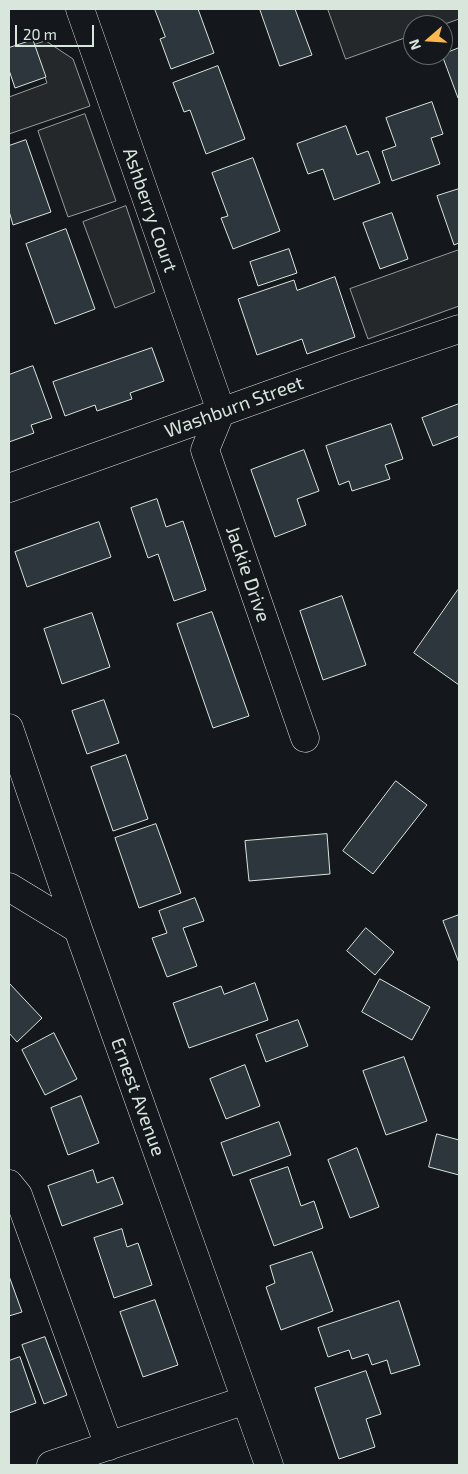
<!DOCTYPE html>
<style>
body{margin:0}
#map{position:relative;width:468px;height:1474px;overflow:hidden;background:#14181c;font-family:"Exo 2",sans-serif}
canvas{display:block}
.frame{position:absolute;inset:0;border:10px solid #d8e6dc;pointer-events:none}
.north{position:absolute;left:403px;top:15px;width:50px;height:50px;box-sizing:border-box;background:#14181c;border:1px solid #626a69;border-radius:50%;rotate:251deg;font-size:14px;font-weight:700;line-height:20px;text-align:center;color:#d8e6dc}
.north::after{content:'';display:block;margin:auto;width:18px;height:22px;background:#ffb74d;clip-path:polygon(50% 0,100% 100%,50% 72%,0 100%)}
.scale{position:absolute;left:15px;top:25px;width:79px;height:22px;box-sizing:border-box;border:2px solid #d8e6dc;border-top:0;padding-left:6px;font-size:15px;line-height:18px;white-space:nowrap;color:#d8e6dc;-webkit-text-stroke:4px #14181c;paint-order:stroke}
</style>
<div id="map">
<canvas width="468" height="1474"></canvas>
<div class="frame"></div>
<div class="north">N</div>
<div class="scale">20 m</div>
</div>
<script>
const g = document.querySelector('canvas').getContext('2d');
g.lineJoin = 'round';
function fillPath(path, color) {
  g.fillStyle = color;
  g.fill(path, 'evenodd');
}
function strokePath(path, color, width, dash) {
  g.strokeStyle = color;
  g.lineWidth = width;
  g.lineCap = dash ? 'butt' : 'round';
  g.setLineDash(dash || []);
  g.stroke(path);
}
function drawText(font, color, halo, rows, align = 'center') {
  g.font = font + ' "Exo 2",sans-serif';
  g.lineWidth = 4;
  g.setLineDash([]);
  g.textBaseline = 'middle';
  g.strokeStyle = halo;
  g.fillStyle = color;
  for (const [text, x, y, turn = 0] of rows) {
    g.save();
    g.translate(x, y);
    g.rotate((+turn || 0) * Math.PI / 180);
    g.textAlign = isNaN(turn) ? turn : align;
    if (halo) g.strokeText(text, 0, 0);
    g.fillText(text, 0, 0);
    g.restore();
  }
}
const parking = new Path2D(`
 M328,9H459V19L442,25H413V35L346,59Z
 M46,41L73,59L90,106L9,134V97L47,83L34,45Z
 M85,114L116,201L68,217L38,131Z
 M126,206L155,292L115,308L83,222Z
 M459,250V306L368,339L350,289Z`);
const building = new Path2D(`
 M155,9H198L214,53L171,69L160,39L165,37Z
 M260,9H295L312,55L280,66Z
 M33,40L46,77L15,88L9,70V48Z
 M459,48V97L458,98L442,55Z
 M218,66L245,139L206,154L190,110L184,112L173,83Z
 M432,102L443,134L431,138L440,164L392,181L382,151L396,146L386,118Z
 M346,126L357,155L368,151L380,183L334,200L323,169L308,174L297,144Z
 M26,140L51,212L13,225L9,211V146Z
 M253,158L280,231L233,249L221,218L228,216L212,173Z
 M459,189V243L454,245L437,196Z
 M392,213L408,259L380,269L363,223Z
 M66,229L95,309L55,324L26,244Z
 M289,249L297,273L258,286L250,262Z
 M335,277L355,337L307,354L302,339L257,355L238,299L294,280L297,290Z
 M152,348L164,381L130,393L132,399L97,411L95,405L65,416L53,382Z
 M33,366L52,418L31,425L34,433L9,442V375Z
 M459,404V436L433,446L422,418Z
 M391,424L403,459L385,465L390,479L352,491L349,481L339,485L326,446Z
 M304,450L319,491L297,499L306,525L275,537L251,470Z
 M157,499L166,527L183,521L206,590L174,601L158,554L148,558L131,508Z
 M99,522L111,557L27,587L15,552Z
 M458,590L459,591V685L414,653Z
 M342,596L366,665L323,680L300,611Z
 M212,612L249,716L213,728L177,624Z
 M92,613L110,667L62,684L44,629Z
 M104,700L119,743L87,754L72,711Z
 M126,755L148,819L113,831L91,767Z
 M396,781L427,805L373,874L343,851Z
 M156,824L181,893L139,908L115,838Z
 M327,834L330,874L249,881L245,841Z
 M195,898L204,921L183,928L197,966L167,977L152,938L167,933L159,911Z
 M459,915V963L443,921Z
 M366,928L394,952L375,975L347,951Z
 M380,979L430,1007L412,1040L362,1012Z
 M9,983L42,1018L17,1042L9,1033Z
 M255,983L268,1020L189,1048L173,1003L221,986L224,994Z
 M298,1020L308,1046L266,1062L256,1035Z
 M54,1033L77,1079L45,1095L22,1050Z
 M404,1057L427,1121L386,1135L363,1071Z
 M245,1065L260,1106L226,1119L210,1079Z
 M81,1096L99,1143L68,1155L51,1108Z
 M279,1122L291,1155L233,1176L221,1143Z
 M437,1134L459,1140V1175L429,1167Z
 M357,1148L379,1207L350,1218L328,1160Z
 M288,1167L301,1206L314,1201L323,1228L274,1246L250,1180Z
 M93,1170L97,1183L113,1177L123,1204L62,1226L48,1186Z
 M122,1229L127,1247L138,1243L152,1285L114,1298L94,1238Z
 M312,1252L333,1311L281,1330L266,1287L275,1283L270,1266Z
 M9,1276L22,1312L9,1316Z
 M155,1300L178,1365L143,1377L120,1312Z
 M399,1301L420,1365L391,1374L387,1360L372,1365L368,1354L352,1359L349,1350L328,1357L318,1328Z
 M45,1337L67,1395L44,1404L22,1345Z
 M20,1357L36,1403L9,1413V1361Z
 M366,1371L381,1414L366,1419L375,1447L339,1459L315,1388Z`);
const minor = new Path2D(`
 M80,9L221,411L205,450L305,738
 M9,488L344,368L459,329
 M9,728L78,929L269,1465
 M9,887L78,929
 M9,1184L18,1195L109,1446
 M51,1465L246,1400`);
const streetNames = [
 ["Ashberry Court",150,210,71],
 ["Washburn Street",234,407,-20],
 ["Jackie Drive",248,574,71],
 ["Ernest Avenue",138,1097,70]
];
fillPath(parking, '#24282b');
strokePath(parking, '#939e99', 1);
fillPath(building, '#2c363c');
strokePath(building, '#d8e6dc', 1);
strokePath(minor, '#d8e6dc', 29);
strokePath(minor, '#14181c', 28);
drawText('19px', '#d8e6dc', '#14181c', streetNames);
</script>
